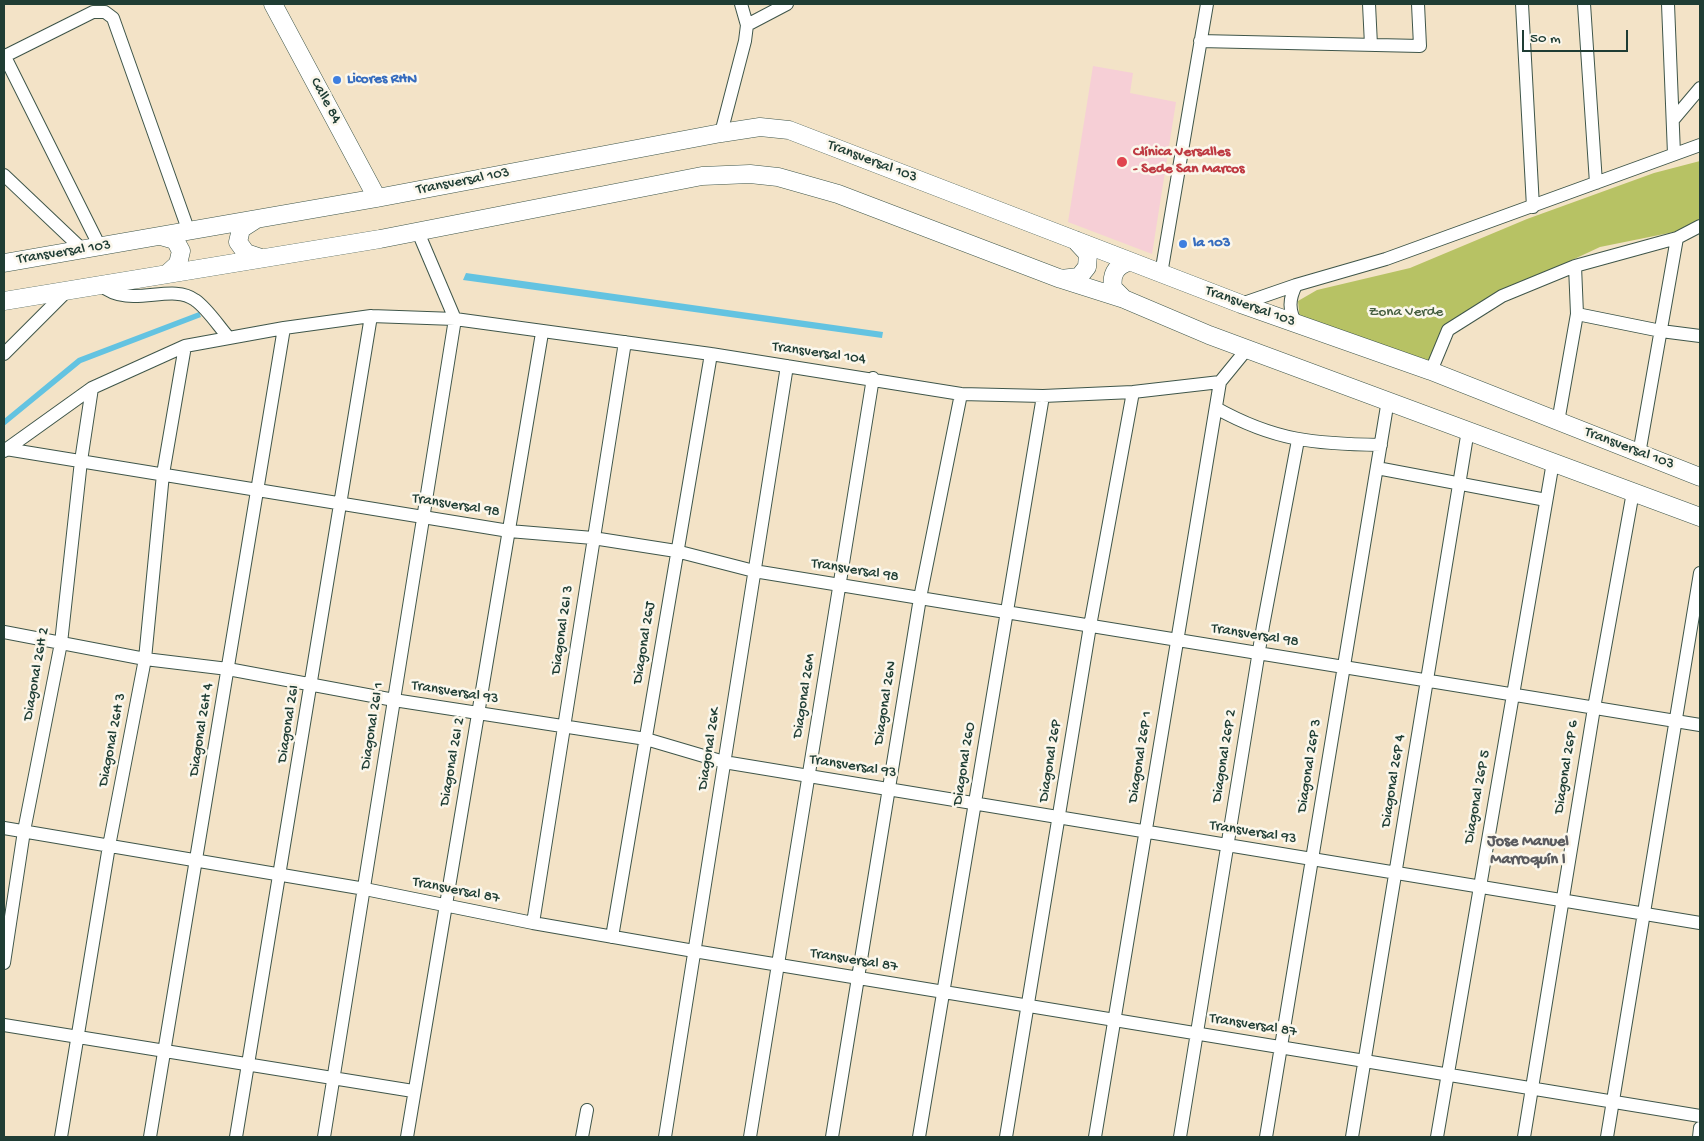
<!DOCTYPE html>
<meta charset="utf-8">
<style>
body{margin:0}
#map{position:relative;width:1704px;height:1141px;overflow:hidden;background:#f3e3c7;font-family:"Gochi Hand",sans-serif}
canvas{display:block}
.frame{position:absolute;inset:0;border:5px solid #1f3d34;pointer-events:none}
.scale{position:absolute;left:1522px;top:30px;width:106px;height:22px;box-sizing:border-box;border:2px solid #1f3d34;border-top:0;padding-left:6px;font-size:15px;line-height:18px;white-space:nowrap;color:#1f3d34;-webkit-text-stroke:4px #fbf7ec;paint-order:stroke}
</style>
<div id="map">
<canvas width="1704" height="1141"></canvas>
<div class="frame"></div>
<div class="scale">50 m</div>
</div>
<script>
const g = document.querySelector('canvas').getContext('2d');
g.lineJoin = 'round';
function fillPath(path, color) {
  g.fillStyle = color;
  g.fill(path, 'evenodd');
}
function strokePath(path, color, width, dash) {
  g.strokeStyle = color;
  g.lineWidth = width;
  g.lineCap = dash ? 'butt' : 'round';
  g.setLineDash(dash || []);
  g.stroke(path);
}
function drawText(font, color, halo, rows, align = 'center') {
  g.font = font + ' "Gochi Hand",sans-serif';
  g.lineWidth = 5;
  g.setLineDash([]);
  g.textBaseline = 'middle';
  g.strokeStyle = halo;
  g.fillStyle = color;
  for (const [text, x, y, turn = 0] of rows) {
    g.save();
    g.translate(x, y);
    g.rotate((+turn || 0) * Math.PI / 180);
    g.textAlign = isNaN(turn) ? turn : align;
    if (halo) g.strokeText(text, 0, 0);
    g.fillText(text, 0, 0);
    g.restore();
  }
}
const built = new Path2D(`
 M1093,66L1133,73L1130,93L1176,102L1152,254L1068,222Z`);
const green = new Path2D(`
 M1700,161V221L1674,232L1600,247L1499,294L1447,328L1430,368L1300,322L1298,301L1317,290L1410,268L1527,219L1654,173Z`);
const water = new Path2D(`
 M466,273L883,332L882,338L463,280Z
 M199,312L201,317L81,363L4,426V419L78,358Z`);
const street = new Path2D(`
 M1369,4L1371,45
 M1522,4L1533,207
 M1584,4L1596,183
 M1668,4L1674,154
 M747,25L787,4
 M1200,41L1420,46L1418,4
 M4,55L100,247
 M5,56L93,12H105L113,18L189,232
 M1673,120L1700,88
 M721,133L745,41L747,25L741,4
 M4,175L83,250
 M1161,274L1207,4
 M101,285C129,310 171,282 195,300C208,309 219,327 229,338
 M1296,285C1289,299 1288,310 1297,325
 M1241,304L1296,285L1386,259L1700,145
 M1577,314L1661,331L1700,336
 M4,354L67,291
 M1431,371L1448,330L1502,296L1575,266L1677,238L1700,226
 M1216,408C1275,441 1315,444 1381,445
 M1558,422L1577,314L1575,266
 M6,449L509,531L593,538L676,551L754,571L1700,725
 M4,451L92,388L185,346L284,328L371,316L455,319L711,354L961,394L1043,396L1133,392L1220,382L1247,349
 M1639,454L1677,238
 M1377,468L1546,500
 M4,632L145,659L228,669L394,700L646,739L724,762L1700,923
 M4,828L365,889L533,923L694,951L1700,1116
 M533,923C565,730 593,536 625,342
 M612,937L711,354
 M4,963L24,831L61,643L81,461L92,388
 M4,1025L413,1091
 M61,1137L109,846L145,659L163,474L185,346
 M150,1137L284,328
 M236,1137L371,316
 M324,1137L455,319L418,232
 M407,1137L542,333
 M582,1137L587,1110
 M665,1137L787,366
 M750,1137L873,378
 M832,1137L920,598L961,394
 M919,1137L1043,396
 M1006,1137L1090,626L1133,392
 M1095,1137L1220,382
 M1180,1137L1263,626L1298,440
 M1266,1137L1388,400
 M1352,1137L1468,430
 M1437,1137L1553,462
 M1524,1137L1594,708L1633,492
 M1607,1137L1700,573
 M1699,1137L1700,1128`);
const secondary = new Path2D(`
 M273,4L377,198
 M255,220L241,229L238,242L246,253L261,258
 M161,236L175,240L181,251L178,264L167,274
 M4,263L377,198L721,133L760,127L789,130L1241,304L1431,371L1700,477
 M1061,279L1079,277L1087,267L1088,254L1075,240
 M1124,299L1113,288C1111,274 1116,266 1129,262
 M4,301L380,239L702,176L750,174L778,177L838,194L1061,279L1124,299L1209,335L1700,517`);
const markers = [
 [337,80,5,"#3f7fe0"],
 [1122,162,6,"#e0444e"],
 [1183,244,5,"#3f7fe0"]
];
const shopNames = [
 ["Licores RHN",347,80],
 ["la 103",1193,244]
];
const streetNames = [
 ["Calle 84",325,101,62],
 ["Transversal 103",872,162,21],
 ["Transversal 103",463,182,-11],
 ["Transversal 103",64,253,-9],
 ["Transversal 103",1250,307,20],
 ["Transversal 104",819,354,8],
 ["Transversal 103",1629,449,21],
 ["Transversal 98",456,506,9],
 ["Transversal 98",855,571,9],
 ["Diagonal 26I 3",563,630,-82],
 ["Transversal 98",1255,636,9],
 ["Diagonal 26J",645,643,-81],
 ["Diagonal 26H 2",37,674,-80],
 ["Transversal 93",455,693,9],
 ["Diagonal 26M",805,696,-81],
 ["Diagonal 26N",886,703,-81],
 ["Diagonal 26I",289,724,-81],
 ["Diagonal 26I 1",373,726,-81],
 ["Diagonal 26H 4",202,730,-81],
 ["Diagonal 26H 3",113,740,-79],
 ["Diagonal 26K",710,749,-81],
 ["Diagonal 26P 2",1225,756,-81],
 ["Diagonal 26P 1",1141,757,-81],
 ["Diagonal 26P",1051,761,-81],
 ["Diagonal 26I 2",453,762,-80],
 ["Diagonal 26O",965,764,-81],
 ["Diagonal 26P 3",1310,766,-81],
 ["Transversal 93",853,767,9],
 ["Diagonal 26P 6",1567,767,-81],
 ["Diagonal 26P 4",1394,781,-81],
 ["Diagonal 26P 5",1478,797,-80],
 ["Transversal 93",1253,833,9],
 ["Transversal 87",456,891,11],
 ["Transversal 87",854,961,9],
 ["Transversal 87",1253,1026,9]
];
const healthNames = [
 ["Clínica Versalles",1133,153],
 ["- Sede San Marcos",1133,170]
];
const parkNames = [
 ["Zona Verde",1406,313]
];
const neighbourhoodNames = [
 ["Jose Manuel",1528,843],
 ["Marroquín I",1528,861]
];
fillPath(built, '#f6cfd6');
fillPath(green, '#b7c264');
fillPath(water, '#63c3e1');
strokePath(street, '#3f564a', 14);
strokePath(secondary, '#3f564a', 19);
strokePath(street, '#fff', 12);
strokePath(secondary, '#fff', 18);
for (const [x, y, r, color] of markers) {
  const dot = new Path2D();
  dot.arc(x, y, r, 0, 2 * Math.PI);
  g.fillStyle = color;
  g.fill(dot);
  strokePath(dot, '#fbf7ec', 2);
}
drawText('bold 15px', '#366cbe', '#fbf7ec', shopNames, 'left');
drawText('15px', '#1f3d34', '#fbf7ec', streetNames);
drawText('bold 15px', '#be3a42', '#fbf7ec', healthNames, 'left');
drawText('15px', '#455e40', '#fbf7ec', parkNames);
drawText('bold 16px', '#5a5b5f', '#fbf7ec', neighbourhoodNames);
</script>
